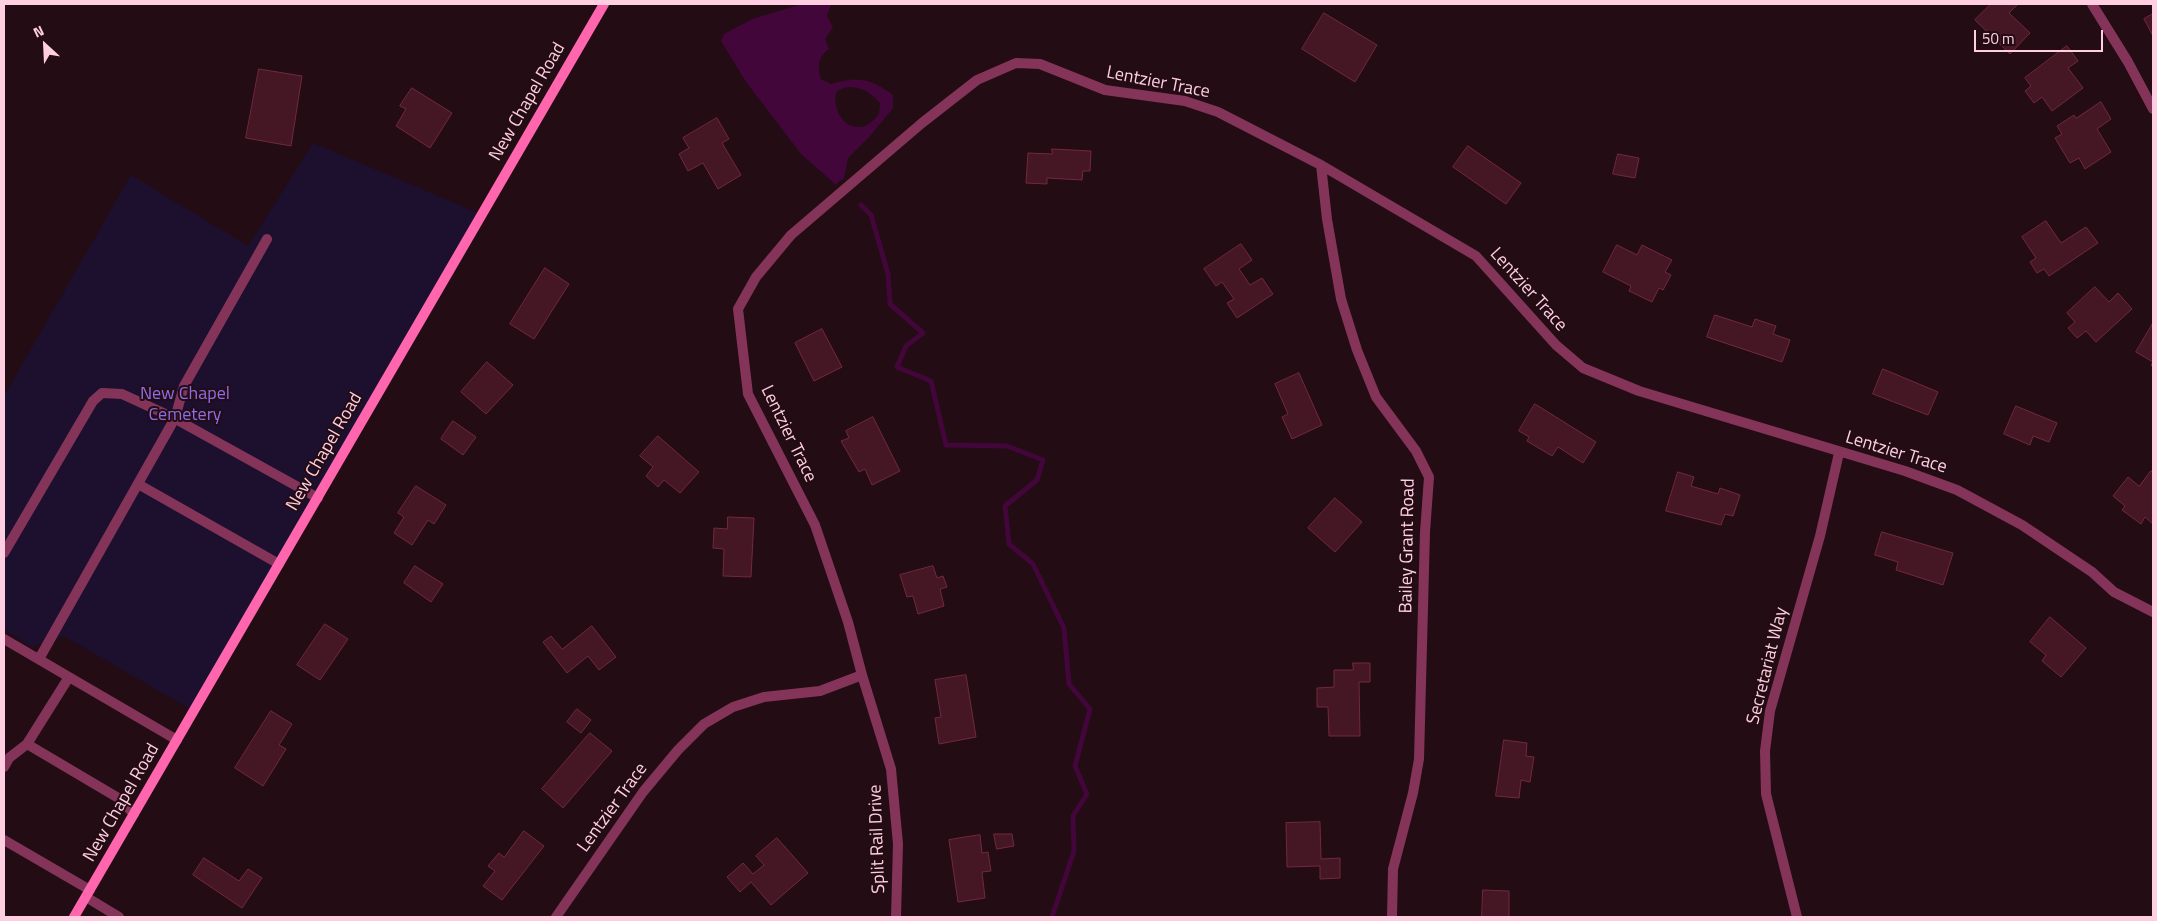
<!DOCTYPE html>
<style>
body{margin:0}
#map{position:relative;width:2157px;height:921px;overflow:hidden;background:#230c14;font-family:"Titillium Web",sans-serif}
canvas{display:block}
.frame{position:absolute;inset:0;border:5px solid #ffcfe1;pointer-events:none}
.north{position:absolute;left:20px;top:20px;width:50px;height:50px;-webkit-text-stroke:4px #230c14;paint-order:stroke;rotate:335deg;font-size:14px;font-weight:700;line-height:20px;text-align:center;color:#ffcfe1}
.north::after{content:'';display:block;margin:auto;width:18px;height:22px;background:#ffcfe1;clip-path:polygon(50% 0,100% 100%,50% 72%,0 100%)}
.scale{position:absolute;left:1974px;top:30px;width:129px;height:22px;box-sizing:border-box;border:2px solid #ffcfe1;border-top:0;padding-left:6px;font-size:15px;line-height:18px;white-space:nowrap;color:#ffcfe1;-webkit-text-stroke:4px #230c14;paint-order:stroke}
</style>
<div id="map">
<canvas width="2157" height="921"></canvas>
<div class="frame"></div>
<div class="north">N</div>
<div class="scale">50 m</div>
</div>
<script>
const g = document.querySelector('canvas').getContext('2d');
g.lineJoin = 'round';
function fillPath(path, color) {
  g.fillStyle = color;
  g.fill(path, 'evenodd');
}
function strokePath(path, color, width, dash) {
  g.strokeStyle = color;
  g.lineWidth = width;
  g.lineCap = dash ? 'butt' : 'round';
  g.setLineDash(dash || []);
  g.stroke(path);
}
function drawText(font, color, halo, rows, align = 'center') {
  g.font = font + ' "Titillium Web",sans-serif';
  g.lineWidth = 4;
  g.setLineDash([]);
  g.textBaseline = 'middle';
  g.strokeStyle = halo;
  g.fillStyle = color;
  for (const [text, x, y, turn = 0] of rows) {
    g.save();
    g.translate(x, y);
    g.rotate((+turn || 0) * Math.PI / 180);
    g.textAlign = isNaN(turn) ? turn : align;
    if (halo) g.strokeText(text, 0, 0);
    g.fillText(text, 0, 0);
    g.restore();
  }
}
const green = new Path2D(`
 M313,143L483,215L195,712L64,636L31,647L4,629V396L131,175L248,246Z`);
const water = new Path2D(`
 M802,4H831L827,16L833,27L825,39L829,49C818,57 817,66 821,79L831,84C858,76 870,78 893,95V108L871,135L848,158L844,179L839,181L836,185L801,154L746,82L721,41L724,34L752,19ZM847,87C862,87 869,91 880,103L879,114C874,120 868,127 859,127C842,128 831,105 837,91Z`);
const stream = new Path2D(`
 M861,205L871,215L888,274L890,304L923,333L906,346L897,367L931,381L946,445L1007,446L1043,460L1037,480L1005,506L1009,544L1033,564L1064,628L1069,684L1090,709L1075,766L1087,794L1073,816L1074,851L1052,917`);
const building = new Path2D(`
 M1991,4H2018L2009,13L2030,33L2010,54L1975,20Z
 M1324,13L1377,45L1355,82L1302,49Z
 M2153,14V36L2144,19Z
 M2067,46L2078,61L2068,68L2083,88L2052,111L2042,97L2034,103L2025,91L2031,86L2025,78Z
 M259,69L302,76L291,146L246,138Z
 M412,88L452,113L430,148L396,126L406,109L400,106Z
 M2101,102L2111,119L2097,129L2111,152L2085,169L2079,158L2070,163L2055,138L2062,134L2057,126L2074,115L2076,118Z
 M717,118L729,139L722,143L741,175L718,189L703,163L688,171L679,154L689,148L683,138Z
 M1468,146L1521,183L1506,204L1453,167Z
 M1052,149L1091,151L1090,171H1083L1082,180L1047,178V184L1026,183L1028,153L1052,154Z
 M1618,154L1639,158L1635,178L1613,174Z
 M2046,221L2061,243L2086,227L2098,243L2049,276L2044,269L2037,273L2030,262L2036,258L2022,237Z
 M1241,244L1252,260L1239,269L1250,285L1262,278L1273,294L1237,318L1227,303L1234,299L1222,282L1216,286L1204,269Z
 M1617,245L1637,255L1642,245L1672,260L1665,272L1671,275L1663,290L1659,288L1652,302L1629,291L1631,286L1603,272Z
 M545,268L569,284L534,339L510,324Z
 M2095,287L2109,302L2118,293L2132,309L2096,342L2086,331L2077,338L2068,328L2075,322L2067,313Z
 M1715,315L1752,327L1755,319L1776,326L1773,334L1790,340L1782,362L1707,337Z
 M2153,323V367L2151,365L2153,362L2136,352Z
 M822,329L842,367L814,381L795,343Z
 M487,362L513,385L486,414L461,392Z
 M1883,369L1938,392L1928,415L1873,394Z
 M1299,373L1322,425L1292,439L1282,417L1288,414L1275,384Z
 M1535,404L1596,442L1583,463L1558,447L1552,456L1527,441L1529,437L1519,431Z
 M2016,406L2057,423L2049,442L2033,436L2030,445L2004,434Z
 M873,417L900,471L872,485L865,469L859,472L841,441L849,438L846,431Z
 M453,421L476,437L463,455L441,439Z
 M658,436L699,472L680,493L664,480L658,487L646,476L653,467L640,456Z
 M2151,471L2153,473V524L2145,517L2141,524L2122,510L2125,506L2113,496L2128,477L2139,486Z
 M1678,472L1694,477L1691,486L1718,494L1720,488L1740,495L1733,516L1725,514L1721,525L1666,511Z
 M416,486L446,505L434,524L428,520L412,545L394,533L404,517L398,513Z
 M1335,498L1362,522L1335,552L1308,528Z
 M728,517L754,518L751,577L723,576L724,549L713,548L714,528L727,529Z
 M1882,532L1953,553L1943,585L1896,570L1898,562L1875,555Z
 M415,566L443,584L431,602L404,583Z
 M933,566L937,578L943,576L947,587L940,589L944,606L918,614L913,596L907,597L900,575Z
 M2050,617L2086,648L2061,677L2042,661L2046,655L2030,642Z
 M325,624L348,639L320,680L297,665Z
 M592,626L616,657L599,670L588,656L567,673L543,642L551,636L562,649Z
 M1353,663H1370V682H1359L1360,736H1329L1328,707H1317V688L1334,687V670H1353Z
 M966,675L976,737L939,744L935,718L941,717L935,680Z
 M577,709L591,720L581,733L567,722Z
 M271,711L292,724L279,745L286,749L263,786L235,768Z
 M590,733L612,751L563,808L542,789Z
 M1504,740L1527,743L1526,756L1534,757L1530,782L1521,780L1519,798L1496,796Z
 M1320,822L1321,859L1340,858V878L1320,879V866L1287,867L1286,823Z
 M524,831L544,846L502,900L483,886L495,871L488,866L499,853L504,857Z
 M994,834H1012L1014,846L997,849Z
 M980,835L982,853L988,852L991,871L982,872L985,898L958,902L949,840Z
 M777,838L808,873L771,905L751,882L740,892L727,877L743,863L753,874L764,865L756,856Z
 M204,858L239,881L248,869L262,878L242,908L193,875Z
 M1483,890L1509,891V917H1482Z`);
const lane = new Path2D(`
 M138,484L279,564
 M4,553L93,401L102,393L122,394L172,417L318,498
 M4,639L69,677
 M39,659L175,418L184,386L267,239
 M27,744L120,799L134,814
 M4,767L9,758L27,744L69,677L177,740
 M4,840L90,890`);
const street = new Path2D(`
 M2092,4L2128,62L2153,109
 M1321,165L1327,219L1341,299L1357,350L1376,397L1416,451L1429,477L1425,532L1419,759L1413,793L1393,869L1392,917
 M86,897L119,917
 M556,917L643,792L678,750L704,724L733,707L764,697L820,691L862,675
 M896,917L898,844L891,769L862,675L848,622L815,525L748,394L738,309L756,277L791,235L922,123L977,80L1016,63L1040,64L1105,90L1185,101L1218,112L1321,165L1476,256L1556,345L1583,368L1639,391L1905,471L1957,490L2022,525L2092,572L2114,592L2153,612
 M1797,917L1766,794L1765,751L1770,711L1820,536L1839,453`);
const secondary = new Path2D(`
 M74,917L604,4`);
const streetNames = [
 ["Lentzier Trace",1158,83,11],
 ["New Chapel Road",528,102,-60],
 ["Lentzier Trace",1528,290,48],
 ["Lentzier Trace",788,434,64],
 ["New Chapel Road",325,452,-60],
 ["Lentzier Trace",1896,453,17],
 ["Bailey Grant Road",1408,546,-89],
 ["Secretariat Way",1768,666,-76],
 ["New Chapel Road",122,803,-60],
 ["Lentzier Trace",613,808,-54],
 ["Split Rail Drive",878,839,-92]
];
const parkNames = [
 ["New Chapel",185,395],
 ["Cemetery",185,416]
];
fillPath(green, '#1d0f2e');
fillPath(water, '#42063a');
strokePath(stream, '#42063a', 5);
fillPath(building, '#451725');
strokePath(building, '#73283e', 1);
strokePath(lane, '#853459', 10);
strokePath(street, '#853459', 10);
strokePath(secondary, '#ff66ae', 10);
drawText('18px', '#ffcfe1', '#230c14', streetNames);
drawText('18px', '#8d6dea', '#230c14', parkNames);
</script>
